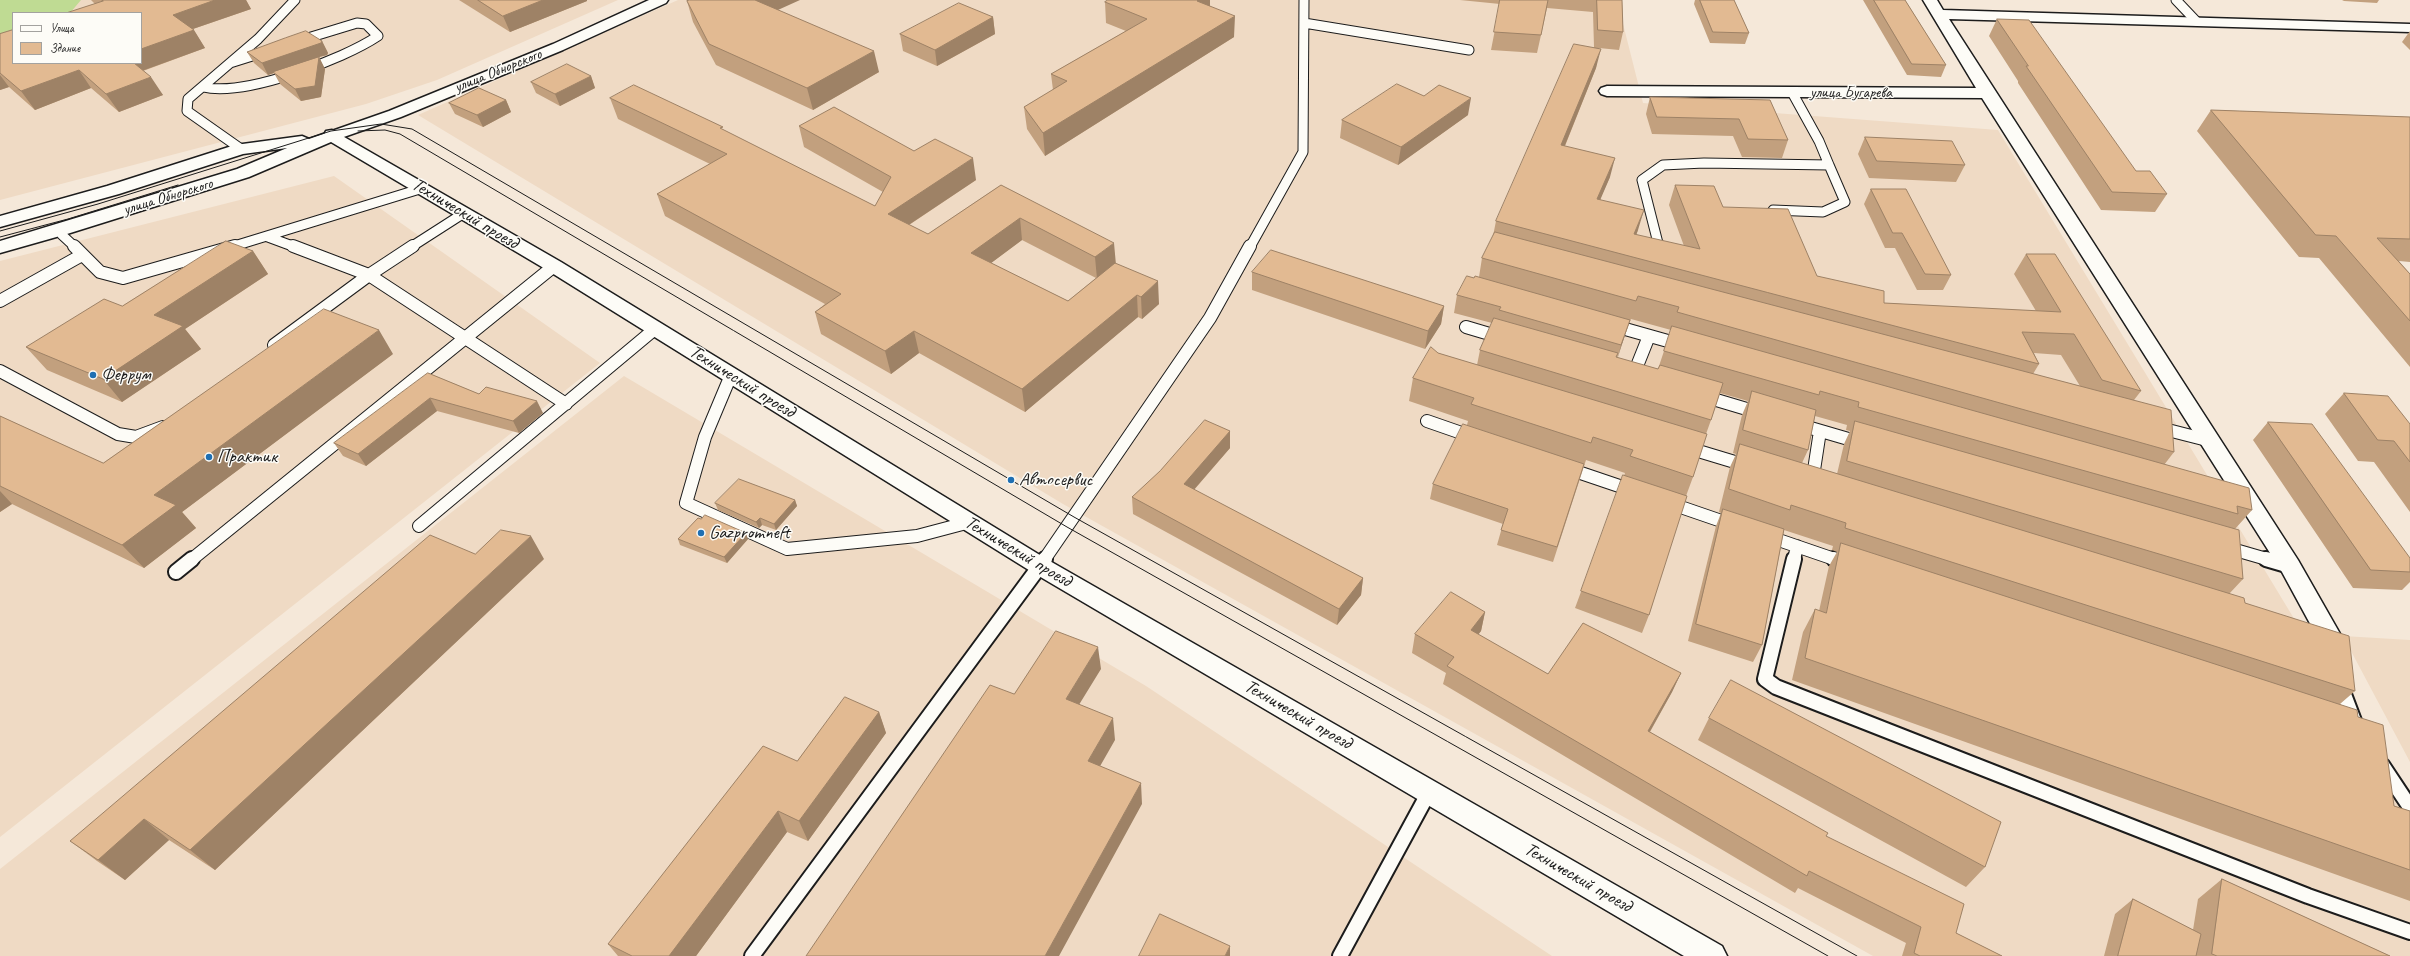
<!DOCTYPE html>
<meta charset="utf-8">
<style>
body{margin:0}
#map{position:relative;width:2410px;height:956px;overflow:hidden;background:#f5e8d9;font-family:Caveat,sans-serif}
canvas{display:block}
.legend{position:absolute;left:12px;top:12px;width:130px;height:52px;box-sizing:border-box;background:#fdfcf7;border:1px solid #a3a29f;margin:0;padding:5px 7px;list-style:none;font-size:12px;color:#1c1c1c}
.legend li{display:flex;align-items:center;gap:8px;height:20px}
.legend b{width:20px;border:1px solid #a3a29f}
</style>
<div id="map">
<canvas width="2410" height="956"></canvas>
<ul class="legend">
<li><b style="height:5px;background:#fdfcf7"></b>Улица</li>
<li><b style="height:11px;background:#e2ba92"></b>Здание</li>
</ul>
</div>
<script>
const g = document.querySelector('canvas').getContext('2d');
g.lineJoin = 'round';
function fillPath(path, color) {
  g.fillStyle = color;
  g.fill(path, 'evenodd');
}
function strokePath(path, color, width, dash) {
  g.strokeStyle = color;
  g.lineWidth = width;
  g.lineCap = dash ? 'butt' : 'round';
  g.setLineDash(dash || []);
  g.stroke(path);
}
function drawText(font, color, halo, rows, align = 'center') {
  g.font = font + ' Caveat,sans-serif';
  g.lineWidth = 3;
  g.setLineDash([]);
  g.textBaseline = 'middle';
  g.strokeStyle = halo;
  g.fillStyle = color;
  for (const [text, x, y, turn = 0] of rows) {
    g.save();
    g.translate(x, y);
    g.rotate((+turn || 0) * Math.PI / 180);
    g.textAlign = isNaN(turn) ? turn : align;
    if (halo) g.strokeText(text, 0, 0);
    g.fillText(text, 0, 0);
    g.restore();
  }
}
const built = new Path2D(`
 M0,0H618L437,80L366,104L0,200ZM13,13H141V63H13Z
 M678,0H1617L1643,103L1998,130L2410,810V956H1873L1063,504L418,115Z
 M334,176L600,363L0,837V261Z
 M624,376L1146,686L1552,956H0V869Z
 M2343,636L2410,640V762Z`);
const green = new Path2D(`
 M0,0H81L70,13H13V44L0,49Z`);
const serviceFar2 = new Path2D(`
 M2176,0L2196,21
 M1304,23L1469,50
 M230,63L265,52
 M203,87C244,97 342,60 378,36L366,24L357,23L298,41
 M241,149L187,111L188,99L258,39L295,0
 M1773,210L1823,212L1845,202L1829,165
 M61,230L62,235L75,247
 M268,237L295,247
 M231,247L423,188
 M411,247L464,213
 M1250,247L1303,152L1304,0
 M1659,247L1642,180L1663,165L1704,163L1829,165L1819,141L1793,94`);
const serviceFar1 = new Path2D(`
 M74,246L100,272L123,278L235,246
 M293,246L369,275L413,246
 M1659,246L1660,250
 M0,301L82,255
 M1611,325L1682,345
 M1466,327L1503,338
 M274,345L369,275L566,404
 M0,371L118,434L136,437L163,427
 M731,375L705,437L686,503L787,549L917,536L970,522
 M1633,376L1649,336
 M1703,396L1760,413
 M1427,421L1473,437
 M1797,424L1862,443
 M2156,427L2207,440
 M1685,447L1748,466
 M1566,468L1634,491
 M1812,483L1820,431
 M1669,503L1733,525
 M419,526L656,328
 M1767,536L1837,560
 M2225,547L2270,560
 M191,560L554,266
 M1044,560L1210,318L1250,246
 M1794,560L1797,546`);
const service = new Path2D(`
 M1794,559L1765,679L1776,687L2308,896L2410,932
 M1834,559L1848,564
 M2266,559L2290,566
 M176,572L192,559
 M2340,684L2354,721
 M2382,765L2410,807
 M752,956L1045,559
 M1340,956L1429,792`);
const minor = new Path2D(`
 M1923,0H1937L1943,10L2410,24V32L1949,19L2298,560L2347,646L2344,653L2335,656L2326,653L2282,572L1982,98L1607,96L1601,94L1599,91L1601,88L1607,86L1976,88Z
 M332,130L561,262L1048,560L1722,946L1727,956H1684L1032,572L547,270L326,139L324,135L326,131Z`);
const primary = new Path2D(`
 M649,0H668L666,3L563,50L401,117L338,139L249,177L67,234L0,253V241L237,169L287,148L243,154L119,194L0,227V216L107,186L235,145L302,136L309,139L389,111L553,44Z`);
const tram = new Path2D(`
 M358,131L385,130L400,134L1067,527L1828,956
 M0,231L98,204L331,131L381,124L412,129L1074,517L1857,956
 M0,237L68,219L178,185`);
const wall = new Path2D(`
 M91,0H246L251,9L193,29L205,48L143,71L163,95L119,112L91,88L35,110L9,87L0,90V34L95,4Z
 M459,0H587V1L510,32Z
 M1108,0H1210V6L1234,37L1045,156L1027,129L1024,107L1053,90L1051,74L1126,31L1106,23L1105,2Z
 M1460,0H1622L1623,32L1619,50L1599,48L1596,68L1565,146L1610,177L1600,199L1638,230L1636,235L1684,246L1669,205L1675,185L1723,207L1817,276L1884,303L2036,311L2014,274L2026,254L2141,391L2134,400L2174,452L2164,465L2252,510L2235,529L2243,579L2229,594L2245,603L2355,691L2340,704L2358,717L2394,806L2410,811V901L1792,680L1803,632L1815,609L1819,611L1829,566L1837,552L1832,550L1833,546L1784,530L1762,645L1753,662L1688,641L1716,526L1721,513L1719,512L1730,467L1736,454L1733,453L1742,415L1748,401L1720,393L1711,420L1706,434L1693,477L1686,496L1649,615L1642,633L1575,608L1625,473L1586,460L1553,562L1497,545L1503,524L1430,499L1433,484L1467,425L1468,421L1409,401L1413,378L1438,353L1477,365L1480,350L1492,323L1454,313L1457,295L1474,278L1479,277L1482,258L1493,236L1496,221L1594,47L1593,12L1547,8L1537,53L1491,50L1500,4ZM1631,319L1671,330L1658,369L1617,358L1629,324ZM2034,353L2061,355L2080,386L2033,374L2039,364ZM1815,416L1847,425L1846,430L1850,431L1844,444L1837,474L1802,463L1808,450Z
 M1695,0H1734L1749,33L1745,44L1710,43L1694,4Z
 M1863,0H1905L1946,65L1941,77L1907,75Z
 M2342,0H2379L2377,3L2344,1Z
 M687,1L778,10L879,72L813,110L716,65L693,22Z
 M993,17L995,34L937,66L903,51L900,34Z
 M1997,19L2136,171L2167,194L2155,212L2101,210L2018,83V81L1989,36Z
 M2410,31V50L2402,42Z
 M322,41L328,53L327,55L319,57L325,69L321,97L301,101L280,84L274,73L268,75L254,63L247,52Z
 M591,76L595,88L560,106L536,93L531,82Z
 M1650,97L1770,100L1788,140L1782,158L1742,157L1733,136L1652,134L1646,114Z
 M610,98L724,131L875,206L883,192L804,147L799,126L914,151L976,180L909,225L928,234L1001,185L1115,263L1159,304L1142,319L1138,317L1025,412L919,353L891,374L821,334L815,312L825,304L665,216L657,194L710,164L618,119ZM1022,240L1096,278L1068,301L991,263Z
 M506,100L511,112L483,127L455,114L449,103Z
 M2211,110L2410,117V262L2399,261L2410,274V367L2319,258L2299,257L2197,131Z
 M1468,115L1398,165L1340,138L1342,120Z
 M1865,137L1965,165L1956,182L1869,178L1858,154Z
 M1871,189L1951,275L1943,290H1917L1895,248H1885L1864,204Z
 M253,251L268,274L185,329L201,349L122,402L47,370L26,347Z
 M1252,272L1444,306L1441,324L1425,349L1252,290Z
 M393,354L182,512L196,528L144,568L12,504L0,512V416L103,463Z
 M428,373L479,394L543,413L519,433L437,411L366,466L343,456L334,443Z
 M2344,393L2410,424V512L2374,462L2358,461L2325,414Z
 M2268,422L2410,558V582L2402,590L2353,588L2253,440Z
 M1230,431V448L1194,490L1363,578L1361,595L1337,625L1133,514L1132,497Z
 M795,500L797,506L776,530L762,525L759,528L718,510L715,503Z
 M678,539H748L727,563L680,545Z
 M544,559L215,870L169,840L125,880L97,861L70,841Z
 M1485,612L1481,631L1478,635L1548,674L1681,673L1672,692L1650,732L1826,836L1956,933L2002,956H1902L1906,943L1798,888L1795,893L1443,684L1446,673L1412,653L1415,634Z
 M879,712L886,733L808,841L787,832L696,956H618L608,944Z
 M1709,718L1985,867L1966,887L1698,740Z
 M2222,879L2390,956H2104L2115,914L2133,899L2193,930L2198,899Z`);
const shadedWall = new Path2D(`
 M215,0H246L251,9L184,32L173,15Z
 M543,0H587V1L510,32L503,16Z
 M752,0H800L758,19Z
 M1198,0H1210V14L1197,1Z
 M1235,16L1234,37L1045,156L1043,133Z
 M993,17L995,34L937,66L935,50Z
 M194,30L205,48L136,73L129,63H141V49Z
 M322,41L328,53L327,55L319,57L325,69L321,97L301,101L295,89L319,58L268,75L262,63Z
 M1601,49L1596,68L1557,165L1561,145Z
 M874,51L879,72L813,110L807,88Z
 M79,70L91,88L35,110L21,91Z
 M0,75L9,87L0,90Z
 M591,76L595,88L560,106L555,94Z
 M151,77L163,95L119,112L106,94Z
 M1471,98L1468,115L1398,165L1401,147Z
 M506,100L511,112L483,127L477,115Z
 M973,158L976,180L892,236L888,214Z
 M1615,158L1610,177L1592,219L1597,199Z
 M1644,210L1638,230L1629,254L1634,234Z
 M1020,218L1022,240L975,275L971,253Z
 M1114,243L1116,265L1097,279L1095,257Z
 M253,251L268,274L185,329L201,349L122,402L103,379L154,315Z
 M1158,281L1159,304L1142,319L1141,297Z
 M1137,295L1138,317L1025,412L1022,389Z
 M1444,306L1441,324L1425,349L1428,331Z
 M1630,320L1624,338L1616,363L1621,345Z
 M379,330L393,354L182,512L196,528L144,568L122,545L154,495Z
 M914,331L919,353L891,374L885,351Z
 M430,398L437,411L366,466L358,454Z
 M537,401L543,413L519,433L513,421Z
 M1230,431V448L1184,501V484Z
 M0,491L12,504L0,512Z
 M795,500L797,506L776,530L774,524Z
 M760,518L762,525L759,528L756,522Z
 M746,533L748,539L727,563L724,557Z
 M531,536L544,559L215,870L190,850Z
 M1363,578L1361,595L1337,625L1339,609Z
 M1485,612L1481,631L1466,649L1471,630Z
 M1098,647L1101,669L1069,721L1066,699Z
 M1681,673L1672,692L1640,749L1648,731Z
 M879,712L886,733L808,841L799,821Z
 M1113,718L1115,740L1091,782L1088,761Z
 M1141,783L1142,804L1059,956H1045Z
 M778,811L787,832L696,956H669Z
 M144,819L169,840L125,880L98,860Z
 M1230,946V956H1225Z`);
const building = new Path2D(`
 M102,0H215L173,15L194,30L141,49V13H66L103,1Z
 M478,0H543L503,16Z
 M690,0H755L874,51L807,88L709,44L687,1Z
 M1108,0H1198L1197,1L1235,16L1043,133L1024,107L1067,81L1051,74L1147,19L1105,2Z
 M1500,0H1548L1541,35L1494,32Z
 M1597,0H1622L1623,32L1598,30Z
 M1700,0H1734L1749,33L1713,32Z
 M1874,0H1905L1946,65L1912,64Z
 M959,3L993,17L935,50L900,34Z
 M1997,19L2029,20L2136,171H2150L2167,194L2112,192L2026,66H2028Z
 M13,30V63H134L151,77L106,94L79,70L21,91L0,73V34Z
 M306,31L322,41L321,43L262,63L247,52L285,38Z
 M1574,44L1601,49L1561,145L1615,158L1597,199L1644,210L1634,234L1700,249L1675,185L1714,186L1723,207L1788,209L1817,276L1884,291V303L2061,312L2026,254H2055L2141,391L2102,380L2074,334L2022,332L2039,364L1496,221Z
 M319,57L315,86L295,89L273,72Z
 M567,64L591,76L555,94L531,82Z
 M1397,84L1424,96L1439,85L1471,98L1401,147L1342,120Z
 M634,85L723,127L720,128L875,206L891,177L799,126L834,107L914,151L935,139L973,158L888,214L928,234L1001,185L1114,243L1095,257L1020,218L971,253L1068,301L1115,263L1158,281L1141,297L1137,295L1022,389L914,331L885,351L815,312L841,294L657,194L727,154L610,98Z
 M479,88L506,100L477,115L449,103Z
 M1650,97L1770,100L1788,140L1748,139L1739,119L1657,117Z
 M2211,110L2410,117V239L2377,238L2410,274V321L2336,236L2316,235Z
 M1865,137L1952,141L1965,165L1877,161Z
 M1871,189H1906L1951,275L1925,274L1902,233H1893Z
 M1495,232L2171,410L2174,452L1677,312L1679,307L1638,296L1636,301L1482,258Z
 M226,241L253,251L154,315L183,326L103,379L26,347L104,299L122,306Z
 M1271,250L1444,306L1428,331L1252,272Z
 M1467,276L1474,278L1475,276L1630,320L1621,345L1499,310L1501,307L1457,295Z
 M324,309L379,330L154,495L176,505L122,545L0,486V416L103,463Z
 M1494,318L1618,353L1616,357L1658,369L1660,365L1723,383L1711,420L1480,350Z
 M1672,326L2249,488L2252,510L2237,506L2238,514L1858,407L1859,402L1820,391L1819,395L1664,351Z
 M1431,347L1438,353L1707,434L1693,477L1630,456L1633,450L1593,437L1591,443L1471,404L1474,398L1413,378Z
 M428,373L479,394L486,387L537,401L513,421L430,398L358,454L334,443Z
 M1752,391L1816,410L1808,450L1743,430Z
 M2344,393L2388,396L2410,424V462L2394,441L2378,440Z
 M1205,420L1230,431L1184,484L1363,578L1339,609L1132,497L1160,471Z
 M1855,421L2239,530L2243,579L1847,461Z
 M2268,422L2312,424L2410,558V572L2371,570Z
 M1463,424L1584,464L1557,547L1501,530L1508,509L1433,484Z
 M1740,444L2244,598L2245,603L2349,636L2355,691L1845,528L1846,523L1791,505L1790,510L1729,489Z
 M1623,475L1687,496L1649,615L1581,591Z
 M739,479L795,500L774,524L760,518L756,522L715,503Z
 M1723,509L1784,529L1762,645L1696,624Z
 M705,515L746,533L724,557L678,539L698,518L701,519Z
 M501,530L531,536L190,850L144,819L98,860L70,841L430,535L475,554Z
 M1841,543L2357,710L2358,717L2383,725L2394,806L2410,811V870L1805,658L1815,609L1826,613Z
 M1451,592L1485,612L1471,630L1548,674L1583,623L1681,673L1648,731L1828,833L1826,836L1964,904L1956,933L2002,956H1920L1914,953L1921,927L1809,871L1807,876L1447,666L1454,657L1415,634Z
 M1056,631L1098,647L1066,699L1113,718L1088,761L1141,783L1045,956H806L990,685L1014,694Z
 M1731,680L2001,822L1985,867L1709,718Z
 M845,697L879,712L799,821L778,811L669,956H632L608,944L763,746L797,761Z
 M2222,879L2390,956H2217L2212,954Z
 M2133,899L2201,934L2196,956H2118Z
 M1160,914L1230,946L1225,956H1139Z`);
const markers = [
 [93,375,4,"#1f6fb2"],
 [209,457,4,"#1f6fb2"],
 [1011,480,4,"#1f6fb2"],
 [701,533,4,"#1f6fb2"]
];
const farStreetnames = [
 ["улица Обнорского",498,71,-22],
 ["улица Бугарева",1851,93],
 ["улица Обнорского",168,197,-17]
];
const streetNames = [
 ["Технический проезд",465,214,31],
 ["Технический проезд",742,382,32],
 ["Технический проезд",1018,552,31],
 ["Технический проезд",1298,715,30],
 ["Технический проезд",1578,878,30]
];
const poiNames = [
 ["Феррум",101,375],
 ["Практик",217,457],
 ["Автосервис",1019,480],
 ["Gazpromneft",709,533]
];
fillPath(built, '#efdac4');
fillPath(green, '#bfdb93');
strokePath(serviceFar2, '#1c1c1c', 11);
strokePath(serviceFar1, '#1c1c1c', 14);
strokePath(service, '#1c1c1c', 18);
strokePath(minor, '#1c1c1c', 3);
strokePath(primary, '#1c1c1c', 3);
strokePath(serviceFar2, '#fdfcf7', 9);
strokePath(serviceFar1, '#fdfcf7', 12);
strokePath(service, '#fdfcf7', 14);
fillPath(minor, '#fdfcf7');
fillPath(primary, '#fdfcf7');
strokePath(tram, '#1c1c1c', 1);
fillPath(wall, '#c2a07e');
fillPath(shadedWall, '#9e8266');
fillPath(building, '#e2ba92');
strokePath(building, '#9e8266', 1);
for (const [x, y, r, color] of markers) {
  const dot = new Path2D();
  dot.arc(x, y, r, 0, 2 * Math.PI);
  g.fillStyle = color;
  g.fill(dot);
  strokePath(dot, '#fdfcf7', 1.5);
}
drawText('16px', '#1c1c1c', '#fdfcf7', farStreetnames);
drawText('19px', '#1c1c1c', '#fdfcf7', streetNames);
drawText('19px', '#1c1c1c', '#fdfcf7', poiNames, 'left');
</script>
